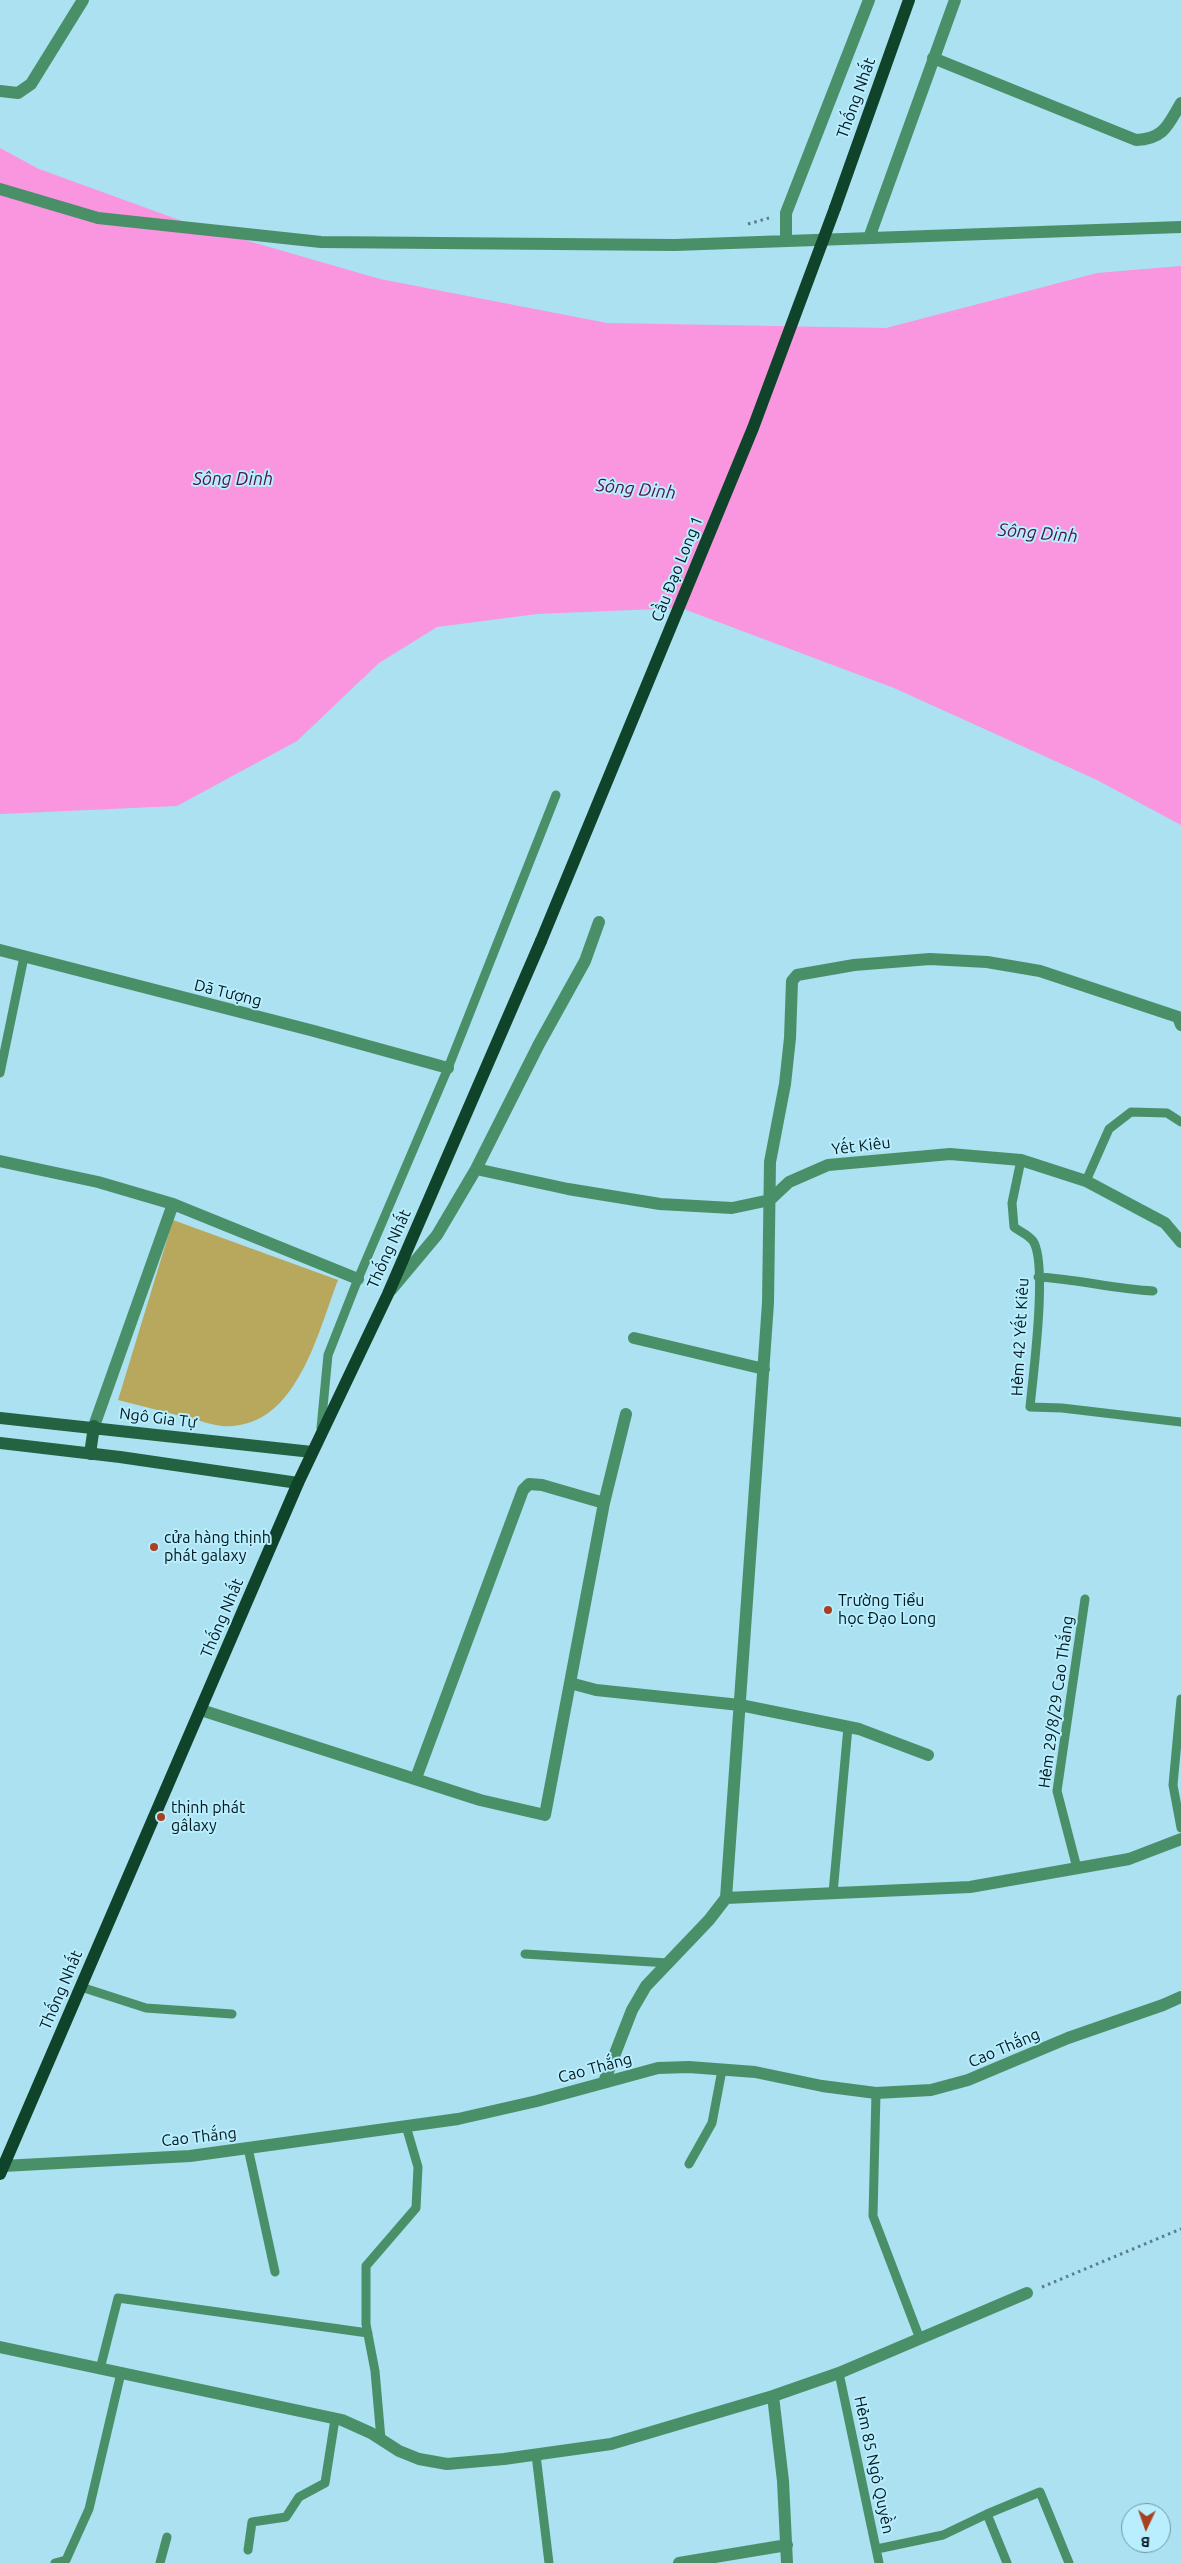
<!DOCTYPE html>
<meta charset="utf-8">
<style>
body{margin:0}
#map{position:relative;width:1181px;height:2563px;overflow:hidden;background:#abe1f1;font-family:Ubuntu,sans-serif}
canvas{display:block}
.north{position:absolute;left:1121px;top:2503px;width:50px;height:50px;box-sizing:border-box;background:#b8eefe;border:1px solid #7098a4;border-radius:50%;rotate:183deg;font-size:14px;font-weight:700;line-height:20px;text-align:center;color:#03171c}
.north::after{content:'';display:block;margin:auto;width:18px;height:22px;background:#a94120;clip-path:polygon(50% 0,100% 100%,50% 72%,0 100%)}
</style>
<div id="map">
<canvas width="1181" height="2563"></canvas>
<div class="north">B</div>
</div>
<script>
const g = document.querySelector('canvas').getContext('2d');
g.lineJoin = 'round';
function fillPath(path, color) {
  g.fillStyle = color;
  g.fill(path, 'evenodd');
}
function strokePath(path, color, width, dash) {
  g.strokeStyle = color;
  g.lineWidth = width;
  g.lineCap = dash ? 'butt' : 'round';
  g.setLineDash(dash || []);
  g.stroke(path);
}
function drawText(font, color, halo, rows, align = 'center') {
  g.font = font + ' Ubuntu,sans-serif';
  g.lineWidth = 4;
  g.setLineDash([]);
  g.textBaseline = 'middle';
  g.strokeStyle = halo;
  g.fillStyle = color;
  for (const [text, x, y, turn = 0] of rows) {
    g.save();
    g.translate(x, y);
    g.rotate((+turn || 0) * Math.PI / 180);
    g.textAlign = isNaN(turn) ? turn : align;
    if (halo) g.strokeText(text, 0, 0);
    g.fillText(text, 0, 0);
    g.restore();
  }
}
const green = new Path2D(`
 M173,1220L338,1280C317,1334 296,1431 222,1426C212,1425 202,1421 192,1419C168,1413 143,1406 118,1400Z`);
const water = new Path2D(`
 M0,148L39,169L193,225L380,279L607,323L886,328L1097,273L1181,266V825L1097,780L894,688L681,608L537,614L437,627L379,663L297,741L177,806L0,814Z`);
const path = new Path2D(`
 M748,224L769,218
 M1042,2287L1181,2229`);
const lane = new Path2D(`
 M0,1073L24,957
 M1021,1160L1012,1203L1014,1227C1019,1231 1029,1235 1033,1241C1048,1263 1033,1376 1030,1407L1062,1408L1181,1422
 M1086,1181L1109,1129L1131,1112L1167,1113L1181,1122
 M1038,1277C1077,1279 1114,1289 1153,1291
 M321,1428L328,1355L358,1279L448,1068L556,795
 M1181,1699L1173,1785L1181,1828
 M1077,1868L1057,1791L1085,1599
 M833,1893L848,1727
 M525,1954L668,1963
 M81,1987L146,2008L232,2014
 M876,2093L873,2216L920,2339
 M248,2148L275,2272
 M689,2164L712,2123L722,2070
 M100,2369L118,2298L368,2333
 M839,2373L879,2563
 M381,2439L375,2371L366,2324V2266L416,2208L418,2167L406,2126
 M536,2455L549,2563
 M987,2514L1040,2492L1069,2563
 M877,2549L943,2535L987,2514L1007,2563
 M248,2550L252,2522L286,2517L299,2497L325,2483L335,2419
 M55,2563L66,2560L89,2509L121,2373
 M160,2563L167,2537`);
const street = new Path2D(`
 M933,58L1136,140C1164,139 1168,125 1181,103
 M0,91L18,93L31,84L83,0
 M0,189L98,218L321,242L675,245L1181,227
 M869,238L955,0
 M786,240V213L869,0
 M0,950L314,1031L448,1068
 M0,1161L98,1182L173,1204L358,1279
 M476,1169L568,1189L660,1204L732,1208L770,1200L789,1182L828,1165L950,1154L1021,1160L1086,1181L1165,1223L1181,1242
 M391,1290L437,1235L476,1169L539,1044L585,961L599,922
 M634,1338L764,1369
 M94,1426L173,1204
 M570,1683L596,1690L740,1705L859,1729L928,1755
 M201,1710L480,1800L545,1815L604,1503L626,1414
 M416,1778L523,1490L529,1484L542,1485L604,1503
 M726,1898L970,1887L1129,1859L1181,1839
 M604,2082L632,2010L646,1986L709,1920L726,1898L768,1303L770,1162L785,1084L790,1038L792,981L797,975L854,965L930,959L987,962L1040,971L1178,1017L1181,1025
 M3,2166L190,2156L458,2119L537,2101L658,2068L689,2067L755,2072L822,2086L876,2093L931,2090L968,2080L1068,2038L1163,2005L1181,1997
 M0,2347L342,2420L371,2433L399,2451L419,2459L447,2464L504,2459L611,2444L773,2396L839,2373L1027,2293
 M773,2396L783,2481L787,2563
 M679,2563L787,2545`);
const secondary = new Path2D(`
 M0,1418L312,1452
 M0,1443L120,1457L298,1483
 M90,1454L94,1426`);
const primary = new Path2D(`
 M835,208L909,0
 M0,2174L298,1483L388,1294L541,941`);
const primaryBridge = new Path2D(`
 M541,941L753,428L835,208`);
const markers = [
 [154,1547,5,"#a94120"],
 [828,1610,5,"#a94120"],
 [161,1817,5,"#a94120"]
];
const streetNames = [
 ["Thống Nhất",856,98,-70],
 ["Cầu Đạo Long 1",677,569,-68],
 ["Dã Tượng",228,993,14],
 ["Yết Kiêu",861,1146,-7],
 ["Thống Nhất",389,1249,-66],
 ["Hẻm 42 Yết Kiêu",1020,1337,-87],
 ["Ngô Gia Tự",158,1418,7],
 ["Thống Nhất",222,1618,-67],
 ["Hẻm 29/8/29 Cao Thắng",1056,1702,-82],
 ["Thống Nhất",61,1990,-67],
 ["Cao Thắng",1004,2048,-23],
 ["Cao Thắng",595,2068,-15],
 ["Cao Thắng",199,2137,-6],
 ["Hẻm 85 Ngô Quyền",874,2465,78]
];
const poiNames = [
 ["cửa hàng thịnh",164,1538],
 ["phát galaxy",164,1556],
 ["Trường Tiểu",838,1601],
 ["học Đạo Long",838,1619],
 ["thịnh phát",171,1808],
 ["gâlaxy",171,1826]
];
const waterNames = [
 ["Sông Dinh",233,479],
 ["Sông Dinh",636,489,6],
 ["Sông Dinh",1038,533,5]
];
fillPath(green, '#b8a85d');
fillPath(water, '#f996df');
strokePath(path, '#587e88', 3, [2.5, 4]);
strokePath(lane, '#499069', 9);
strokePath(street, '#499069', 12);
strokePath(secondary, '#236342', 12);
strokePath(primary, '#0f432a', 12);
strokePath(primaryBridge, '#0f432a', 12);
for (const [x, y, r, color] of markers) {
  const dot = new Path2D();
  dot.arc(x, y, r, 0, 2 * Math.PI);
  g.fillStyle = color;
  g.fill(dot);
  strokePath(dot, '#b8eefe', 2);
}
drawText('16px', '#03171c', '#b8eefe', streetNames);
drawText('16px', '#03171c', '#b8eefe', poiNames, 'left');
drawText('italic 18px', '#501343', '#b8eefe', waterNames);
</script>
